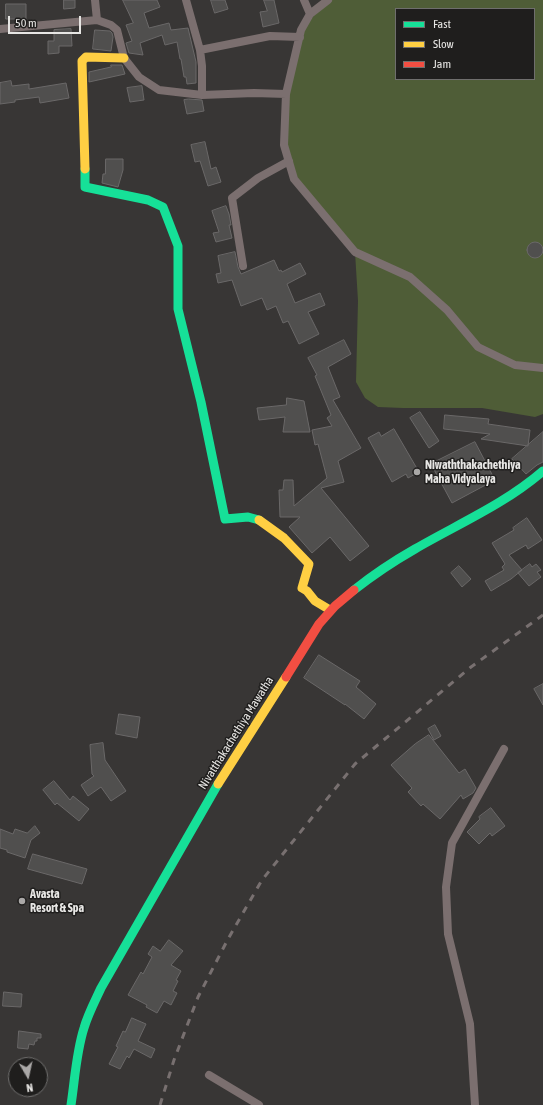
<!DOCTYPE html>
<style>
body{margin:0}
#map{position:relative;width:543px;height:1105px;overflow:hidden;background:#383635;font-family:"Asap Condensed",sans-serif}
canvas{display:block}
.legend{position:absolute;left:395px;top:8px;width:140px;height:72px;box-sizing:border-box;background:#1f1e1d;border:1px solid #6f6e6d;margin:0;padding:5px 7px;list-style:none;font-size:12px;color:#e7e6e4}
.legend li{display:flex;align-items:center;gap:8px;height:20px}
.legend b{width:20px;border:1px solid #6f6e6d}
.north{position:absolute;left:8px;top:1057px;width:40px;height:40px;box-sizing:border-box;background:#1f1e1d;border:1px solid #6f6e6d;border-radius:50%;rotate:171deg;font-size:11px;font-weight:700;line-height:16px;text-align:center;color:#e7e6e4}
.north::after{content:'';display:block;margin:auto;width:14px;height:18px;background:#aaa8a7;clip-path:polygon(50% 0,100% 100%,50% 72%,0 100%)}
.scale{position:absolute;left:8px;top:16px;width:73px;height:18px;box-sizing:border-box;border:2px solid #e7e6e4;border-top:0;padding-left:5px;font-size:12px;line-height:14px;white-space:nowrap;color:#e7e6e4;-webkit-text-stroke:3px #1f1e1d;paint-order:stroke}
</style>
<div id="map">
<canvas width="543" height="1105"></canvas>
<ul class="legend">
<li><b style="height:5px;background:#16e098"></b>Fast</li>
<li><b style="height:5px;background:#ffcf43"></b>Slow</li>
<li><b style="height:5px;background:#f24e42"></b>Jam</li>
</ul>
<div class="north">N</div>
<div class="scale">50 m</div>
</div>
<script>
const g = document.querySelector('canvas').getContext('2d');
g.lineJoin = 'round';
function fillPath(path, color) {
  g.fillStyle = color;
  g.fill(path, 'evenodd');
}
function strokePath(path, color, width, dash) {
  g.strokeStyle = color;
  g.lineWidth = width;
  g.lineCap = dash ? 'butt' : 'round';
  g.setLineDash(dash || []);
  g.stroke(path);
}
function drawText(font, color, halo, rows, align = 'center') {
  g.font = font + ' "Asap Condensed",sans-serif';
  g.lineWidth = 3;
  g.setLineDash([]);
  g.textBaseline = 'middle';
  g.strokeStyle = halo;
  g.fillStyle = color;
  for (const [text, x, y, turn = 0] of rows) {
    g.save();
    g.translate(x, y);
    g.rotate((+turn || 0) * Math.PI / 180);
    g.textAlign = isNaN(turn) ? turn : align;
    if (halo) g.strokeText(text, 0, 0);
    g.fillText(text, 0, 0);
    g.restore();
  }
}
const green = new Path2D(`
 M328,0H543V414L535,417L482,408H403L378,407L365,398L356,382L358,301L355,252L294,179L284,145L286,94L301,30ZM396,9H534V79H396Z`);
const building = new Path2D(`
 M64,0H75V8L64,9Z
 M123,0H157L160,7L144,13L149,28L169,23L171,30L188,28L196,62V83L187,84L186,77H184L181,59H180L177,42L165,45L162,35L140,43L143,55L129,53L126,43L132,41L126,25L133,23Z
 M211,0H225L228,9L215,13Z
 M264,0H274L279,23L263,27L260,12L267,11Z
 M6,4H26V19H6Z
 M71,29L72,46H59V53L48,54V41H54V30Z
 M95,30L110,31L112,33L113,37L111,51L93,49Z
 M111,65H122L125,74L89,82V72L111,67Z
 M11,81L12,86L29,84V89L66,83L69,98L40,103L39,97L15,100V102L0,104V83Z
 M142,86L144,100L130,102L127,88Z
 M189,99L202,100L204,111L187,114L184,100Z
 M205,142L211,169L216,167L221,182L208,186L200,161L195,162L191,145Z
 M106,159H123V170L118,187L102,183L103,174H105Z
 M226,206L229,214L231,225H229L232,238L216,242L213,233L219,232L212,211Z
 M527 250a8 8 0 1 1 16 0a8 8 0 1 1-16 0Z
 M235,252L238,267L241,274L274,260L279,271L281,270L282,272L300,263L306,274L287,284L295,303L320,293L325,305L308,312L319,334L299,344L288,321L283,323L276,306L267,310L262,298L241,306L232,280L218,283L216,274L221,273L218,256Z
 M344,340L351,354L328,367L340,397L333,400L361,448L338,461L344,482L321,488L369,546L350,561L330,537L312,553L289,527L300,517H280L279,490H283L284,480H293L294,506L327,478L318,444L315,445L312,430L332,426L327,418L331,415L315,376L317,375L308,358Z
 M287,398L304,401L310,432H283L285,417L259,420L257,408L286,405Z
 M420,412L439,441L429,448L410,418Z
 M445,415L489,419L488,424L530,430L528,446L481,439L490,434L444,429Z
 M394,429L419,472L408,478L406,474L392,482L368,438L379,432L381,436Z
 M543,432V462L537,465L526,474L512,459Z
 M475,442L495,480L452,503L431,464Z
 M527,518L542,540L528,549L526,545L509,555L522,570L511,579L491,591L485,581L504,570L502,567L505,564L492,543L514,530L513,528Z
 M530,564L532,567L536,564L541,570L537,572L541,577L529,586L518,573Z
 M459,566L471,579L462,587L451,573Z
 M319,655L360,681L356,687L376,704L364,719L345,704V705L304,678Z
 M543,684V705L534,689Z
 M119,714L140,717L137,738L116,734Z
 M435,725L441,736L434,740L428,729Z
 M429,735L459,773L465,769L476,788L473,793L463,799L461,795L440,819L423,804L421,806L408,792L412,788L391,765L415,744Z
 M103,743L105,760L126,791L111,801L101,787L88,796L81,785L94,776L92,774L90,745Z
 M54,781L70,800L73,796L89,809L79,821L57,803L55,805L43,790Z
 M491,808L505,826L492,836L490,833L479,844L467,832L480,819L479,817Z
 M35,826L40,833L31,840L25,858L7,852V850L0,848V829L13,834L15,829L27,833Z
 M33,854L87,869L82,884L28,869Z
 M169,940L183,951L171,965L181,971L176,980L178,981L173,991L177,993L171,1005L164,1001L157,1013L146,1007L147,1005L128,995L141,972L143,974L152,957L148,954L153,946L160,951Z
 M4,992L22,994L21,1007L3,1006Z
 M132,1018L146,1024L138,1041L155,1049L151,1058L134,1049L129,1058L127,1056L120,1069L109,1064L118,1047L116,1046L123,1031L125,1032Z
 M19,1031L41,1034V1038H37V1041H35L34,1045L29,1044L28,1049L18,1048Z`);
const street = new Path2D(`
 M95,0L97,20
 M186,0L200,50L202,66V95
 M304,0L310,14
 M328,0L310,14L301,30L286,94L284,145L294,179L355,252L410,277L447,310L478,347L515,365L543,368
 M0,29L97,20L111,25L117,30L124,58L139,77L159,90L202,95L254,93L286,94
 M200,50L270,36L300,37
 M243,266L232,198L258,178L289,161
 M209,1075L259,1105
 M475,1105L470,1024L448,934L446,887L452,843L504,749`);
const fast = new Path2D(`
 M85,169V187L148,200L163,207L178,246V309L201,402L225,519L248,517L259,520
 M354,590C373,575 394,561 415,549C458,524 505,504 543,471
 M71,1105C75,1079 76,1053 84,1028C88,1014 95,1001 101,988L218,784`);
const slow = new Path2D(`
 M85,169L82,61L86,57L124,58
 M259,520L284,538L309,564L302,588L307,591L315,601L330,610
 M218,784L286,677`);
const jam = new Path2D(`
 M286,677L319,624L335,606L354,590`);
const rail = new Path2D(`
 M160,1105L174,1060L198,997L228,939L262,880L355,764L471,667L543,615`);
const markers = [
 [417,472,4,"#aaa8a7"],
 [22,901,4,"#aaa8a7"]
];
const poiNames = [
 ["Niwaththakachethiya",425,465],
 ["Maha Vidyalaya",425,479],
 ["Avasta",30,894],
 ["Resort & Spa",30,908]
];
const streetNames = [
 ["Nivatthakachethiya Mawatha",236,733,-58]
];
fillPath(green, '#4f5d37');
fillPath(building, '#504f4e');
strokePath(building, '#6a6868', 1);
strokePath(street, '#7b6f6f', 8);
strokePath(fast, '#16e098', 9);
strokePath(slow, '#ffcf43', 9);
strokePath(jam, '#f24e42', 9);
strokePath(rail, '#787070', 3, [7, 7]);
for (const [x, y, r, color] of markers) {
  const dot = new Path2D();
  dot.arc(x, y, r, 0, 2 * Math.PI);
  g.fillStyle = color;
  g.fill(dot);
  strokePath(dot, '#1f1e1d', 1.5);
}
drawText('bold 12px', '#e7e6e4', '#1f1e1d', poiNames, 'left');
drawText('12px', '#e7e6e4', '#1f1e1d', streetNames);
</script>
